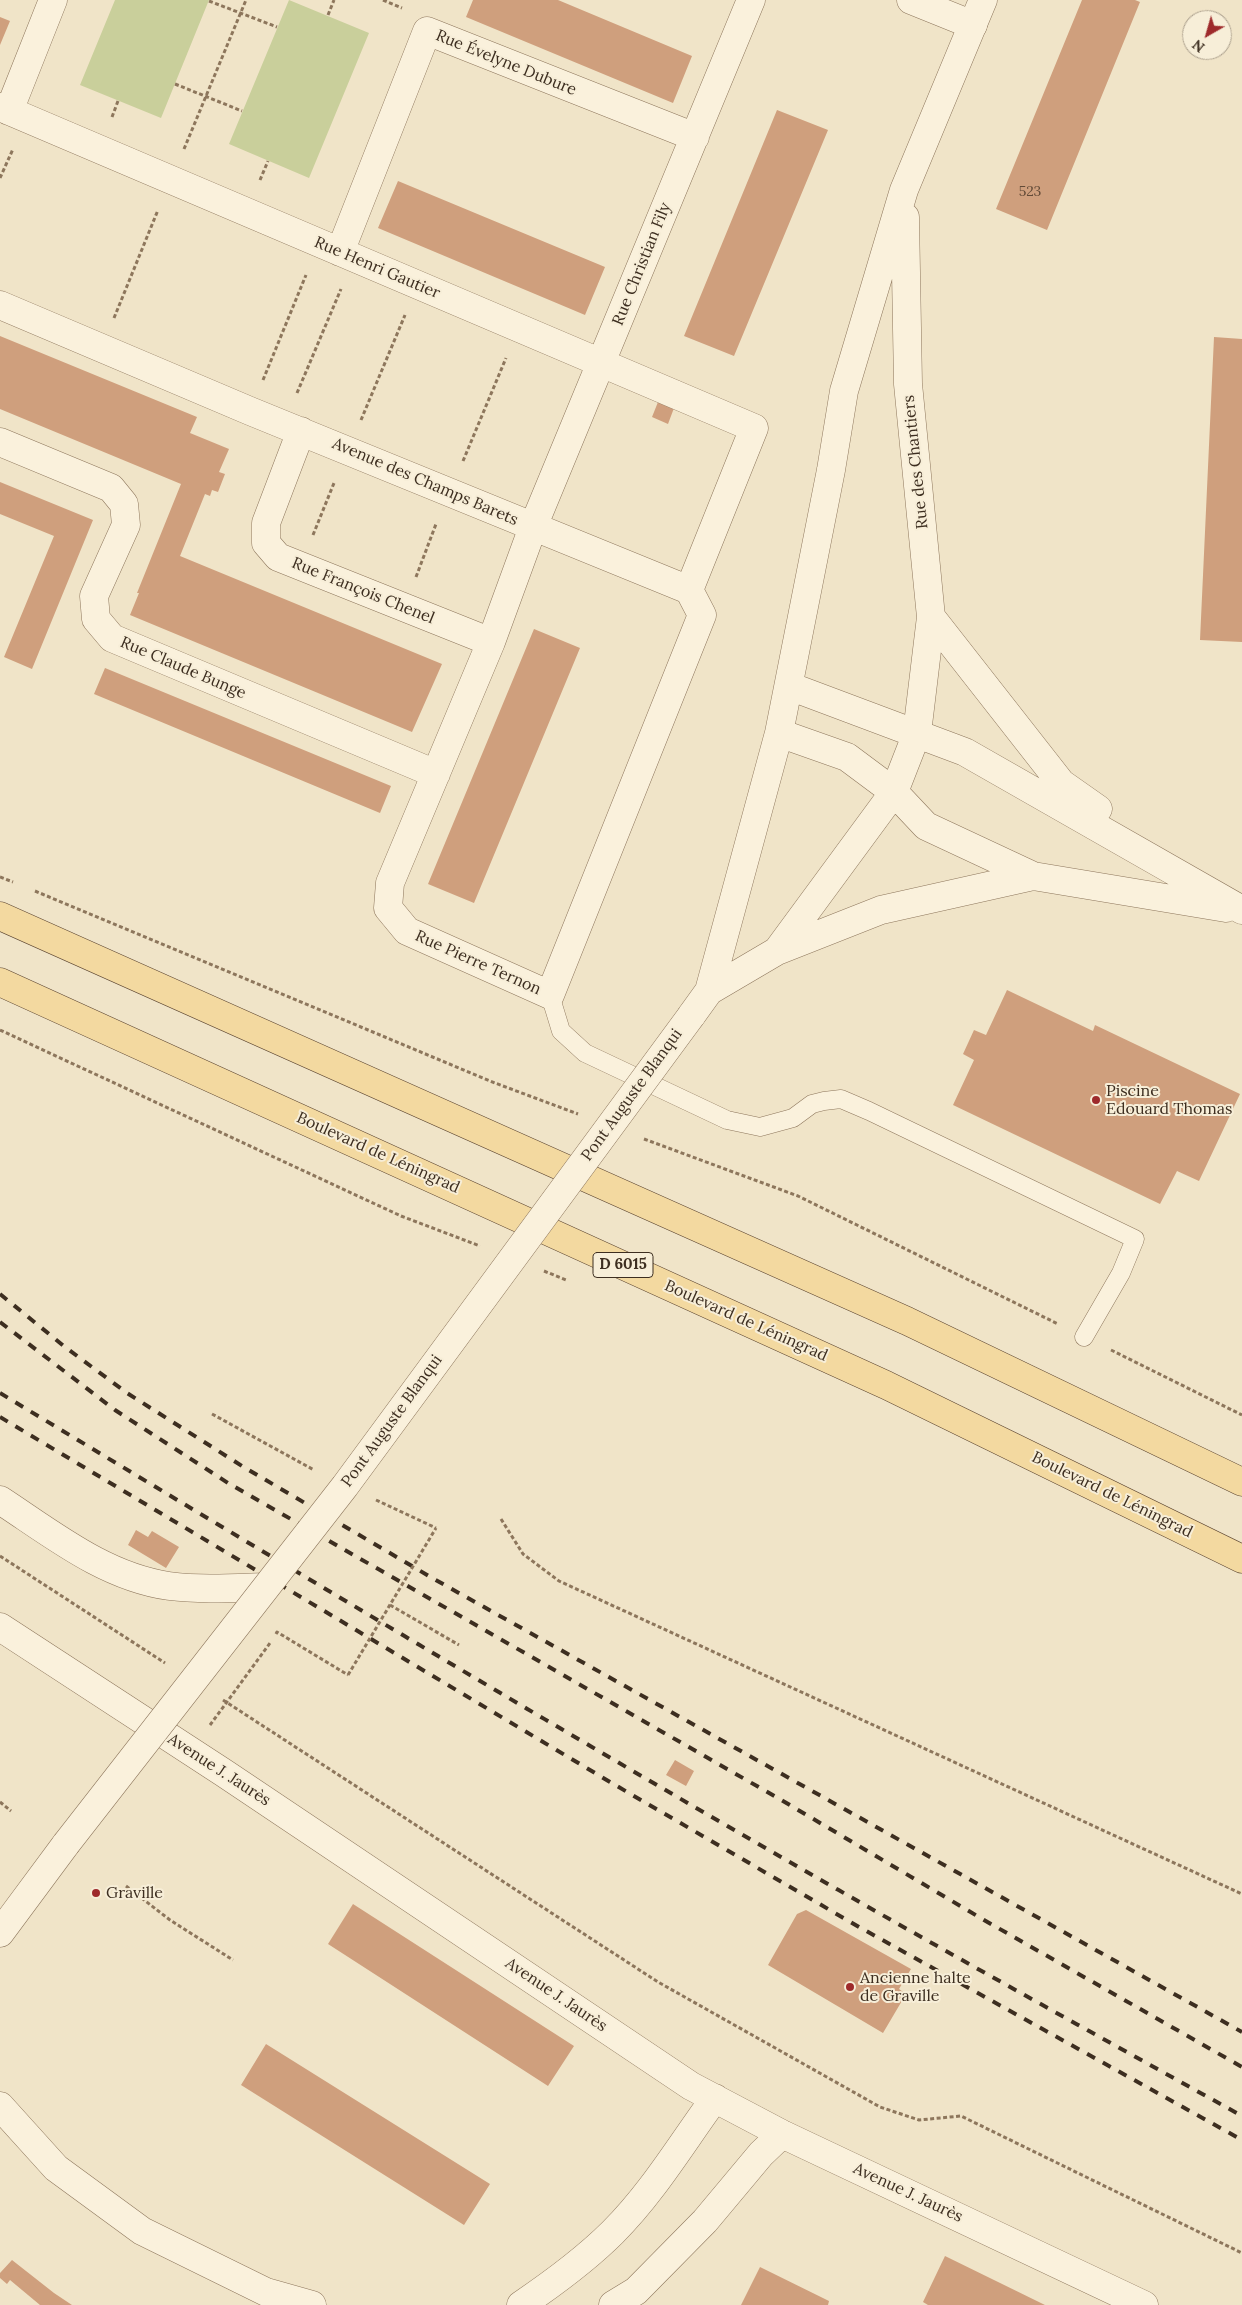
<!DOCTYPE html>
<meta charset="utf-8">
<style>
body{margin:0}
#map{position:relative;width:1242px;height:2305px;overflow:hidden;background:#f0e4c8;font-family:Lora,serif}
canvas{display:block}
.north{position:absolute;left:1182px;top:10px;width:50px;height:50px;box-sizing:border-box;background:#f7eed8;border:1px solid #ada18e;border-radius:50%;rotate:218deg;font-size:14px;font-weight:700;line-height:20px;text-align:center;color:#3d2e20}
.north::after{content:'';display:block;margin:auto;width:18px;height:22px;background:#9e2a2b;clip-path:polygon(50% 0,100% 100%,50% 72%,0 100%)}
</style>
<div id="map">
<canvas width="1242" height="2305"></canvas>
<div class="north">N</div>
</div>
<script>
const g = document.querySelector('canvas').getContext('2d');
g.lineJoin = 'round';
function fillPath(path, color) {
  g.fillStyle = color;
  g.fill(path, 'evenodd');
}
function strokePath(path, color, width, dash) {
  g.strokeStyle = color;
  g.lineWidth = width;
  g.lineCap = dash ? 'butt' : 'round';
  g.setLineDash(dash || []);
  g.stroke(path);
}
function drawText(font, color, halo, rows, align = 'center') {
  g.font = font + ' Lora,serif';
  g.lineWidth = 4;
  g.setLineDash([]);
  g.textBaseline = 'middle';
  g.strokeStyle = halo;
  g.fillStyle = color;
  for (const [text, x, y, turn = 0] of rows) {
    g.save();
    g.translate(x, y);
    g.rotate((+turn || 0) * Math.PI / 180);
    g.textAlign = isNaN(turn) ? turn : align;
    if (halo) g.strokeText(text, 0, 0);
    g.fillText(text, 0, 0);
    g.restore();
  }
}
const green = new Path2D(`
 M115,0H209L161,118L80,85Z
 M289,0L369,33L309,178L229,144Z`);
const building = new Path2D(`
 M473,0H558L692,56L673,103L466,17Z
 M1082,0H1135L1140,2L1047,230L996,209Z
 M0,17L10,21L0,45Z
 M777,110L828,130L734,356L684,336Z
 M398,181L605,267L585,315L378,228Z
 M0,336L197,417L190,433L229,449L219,472L225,474L218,492L212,490L210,496L205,494L180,556L442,664L412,732L130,615L139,593H137L181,484L0,409Z
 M1214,337L1242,339V642L1200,640Z
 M658,402L674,408L668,424L652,417Z
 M0,482L93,520L32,669L4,657L54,536L0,514Z
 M534,629L580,648L474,903L428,884Z
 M105,668L391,786L380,813L94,694Z
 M1007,990L1093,1031L1095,1025L1240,1094L1199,1181L1177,1171L1160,1204L953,1105L974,1060L963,1054L974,1030L986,1035Z
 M136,1530L148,1537L152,1531L179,1547L166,1568L128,1545Z
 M675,1760L694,1771L686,1786L666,1775Z
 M353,1904L574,2046L548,2086L328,1944Z
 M806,1910L911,1969L899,1989L906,1994L883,2033L768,1965L797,1914Z
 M266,2044L490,2184L464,2225L241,2085Z
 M945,2256L1045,2305H928L923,2302Z
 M12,2260L54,2293L72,2305H40L10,2280L7,2284L0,2278V2273Z
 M760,2267L829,2301L828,2305H741Z`);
const path = new Path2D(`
 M383,0L402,8
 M209,1L277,27
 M328,15L334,0
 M175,84L242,111
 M112,117L118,101
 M184,149L246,0
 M0,178L13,149
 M260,180L268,161
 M114,318L158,210
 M263,380L306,275
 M297,393L341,289
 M361,420L405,315
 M463,461L506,358
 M313,535L334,483
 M416,577L436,524
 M0,877L13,882
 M35,891L495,1083L578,1114
 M0,1030L401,1216L480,1246
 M644,1139L798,1196L1058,1324
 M544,1271L566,1280
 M1111,1350L1242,1415
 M212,1414L314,1470
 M376,1500L436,1528
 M501,1519L523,1554L559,1581L1242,1894
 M0,1556L165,1663
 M390,1605L459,1645
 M276,1634L277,1632L348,1675
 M223,1700L658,1982L880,2107L919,2120L961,2116L1242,2253
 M210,1725L270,1643
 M0,1802L11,1811
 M126,1886L170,1920L233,1960`);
const service = new Path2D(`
 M550,995L561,1031L585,1053L727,1120L760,1127L793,1118L812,1104L824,1101L841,1099L869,1111L1135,1239L1121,1273L1084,1337`);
const minor = new Path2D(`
 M911,0L973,25
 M0,107L754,428L689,590
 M9,111L53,0
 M340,252L427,31L695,137
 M0,305L250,411L689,590
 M301,431L266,523V543L278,557L491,642
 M0,442L111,488L124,504L126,525L94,596L96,619L112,638L436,774
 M689,590L702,615L550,995L407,931L388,908L390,883L491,642L533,527L751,0`);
const tertiary = new Path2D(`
 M931,617L1061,783L1098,809
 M789,686L965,752L1242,910
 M779,733L847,757L894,792L926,826L1033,876
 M777,951L881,910L1033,876L1226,908
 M709,991L777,951L894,792L917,733L931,617L908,384L905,217
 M691,1016L709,991L779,733L831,470L844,391L904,190L983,0
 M0,1500C52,1534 105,1577 169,1586C200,1590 233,1588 264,1587
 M0,1627L224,1773L691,2086L782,2134L1144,2305
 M0,1933L66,1844
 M0,2106L56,2168L142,2231L266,2292L312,2305
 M521,2305C552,2284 587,2258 613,2232C653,2192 682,2143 715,2098
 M613,2305L636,2291L705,2221L761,2154L782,2134`);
const primary = new Path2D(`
 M0,916L907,1321L1242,1482
 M0,982L886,1385L1242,1559`);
const rail = new Path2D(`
 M0,1294L65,1347L127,1393L242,1466L434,1579L1242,2032
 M0,1322L115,1410L228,1483L783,1801L984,1920L1242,2067
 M0,1393C288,1567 577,1741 870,1908C993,1978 1118,2047 1242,2116
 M0,1417L610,1782L859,1927L1242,2140`);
const pathBridge = new Path2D(`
 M348,1675L436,1528`);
const tertiaryBridge = new Path2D(`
 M66,1844L345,1486L691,1016`);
const markers = [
 [1096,1100,5,"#9e2a2b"],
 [96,1893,5,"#9e2a2b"],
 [850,1987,5,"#9e2a2b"]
];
const numberNames = [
 ["523",1030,192]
];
const shields = [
 [623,1265,60]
];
const shieldNames = [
 ["D 6015",623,1265]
];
const streetNames = [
 ["Rue Évelyne Dubure",506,63,22],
 ["Rue Christian Fily",642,264,-68],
 ["Rue Henri Gautier",377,268,23],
 ["Rue des Chantiers",916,462,-96],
 ["Avenue des Champs Barets",425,482,23],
 ["Rue François Chenel",363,591,22],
 ["Rue Claude Bunge",183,668,23],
 ["Rue Pierre Ternon",478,963,24],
 ["Pont Auguste Blanqui",632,1095,-54],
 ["Boulevard de Léningrad",378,1153,24],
 ["Boulevard de Léningrad",746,1321,24],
 ["Pont Auguste Blanqui",392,1421,-54],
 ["Boulevard de Léningrad",1112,1495,26],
 ["Avenue J. Jaurès",219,1770,33],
 ["Avenue J. Jaurès",556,1995,34],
 ["Avenue J. Jaurès",908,2193,25]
];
const poiNames = [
 ["Piscine",1106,1091],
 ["Edouard Thomas",1106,1109],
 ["Graville",106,1893],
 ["Ancienne halte",860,1978],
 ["de Graville",860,1996]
];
fillPath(green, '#c9cf9b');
fillPath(building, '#cf9f7d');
strokePath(service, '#8d765c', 19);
strokePath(minor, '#8d765c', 29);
strokePath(tertiary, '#8d765c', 29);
strokePath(primary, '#5b4430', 29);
strokePath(path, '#8d765c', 3, [4, 2.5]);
strokePath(service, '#faf1dc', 18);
strokePath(minor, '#faf1dc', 28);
strokePath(tertiary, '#faf1dc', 28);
strokePath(primary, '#f3d9a0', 28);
strokePath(rail, '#3d2e20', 4, [9, 9]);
strokePath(tertiaryBridge, '#8d765c', 29, []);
strokePath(pathBridge, '#8d765c', 3, [4, 2.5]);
strokePath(tertiaryBridge, '#faf1dc', 28);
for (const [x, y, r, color] of markers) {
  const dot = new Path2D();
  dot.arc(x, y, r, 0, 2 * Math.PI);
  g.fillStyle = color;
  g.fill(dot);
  strokePath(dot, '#f7eed8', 2);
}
drawText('14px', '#624a37', null, numberNames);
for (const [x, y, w] of shields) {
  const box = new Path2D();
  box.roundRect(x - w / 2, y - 12.5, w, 25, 4);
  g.fillStyle = '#f7eed8';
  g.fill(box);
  strokePath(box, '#3d2e20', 1);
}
drawText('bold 15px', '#3d2e20', null, shieldNames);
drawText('16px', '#3d2e20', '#f7eed8', streetNames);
drawText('16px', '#3d2e20', '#f7eed8', poiNames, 'left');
</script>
